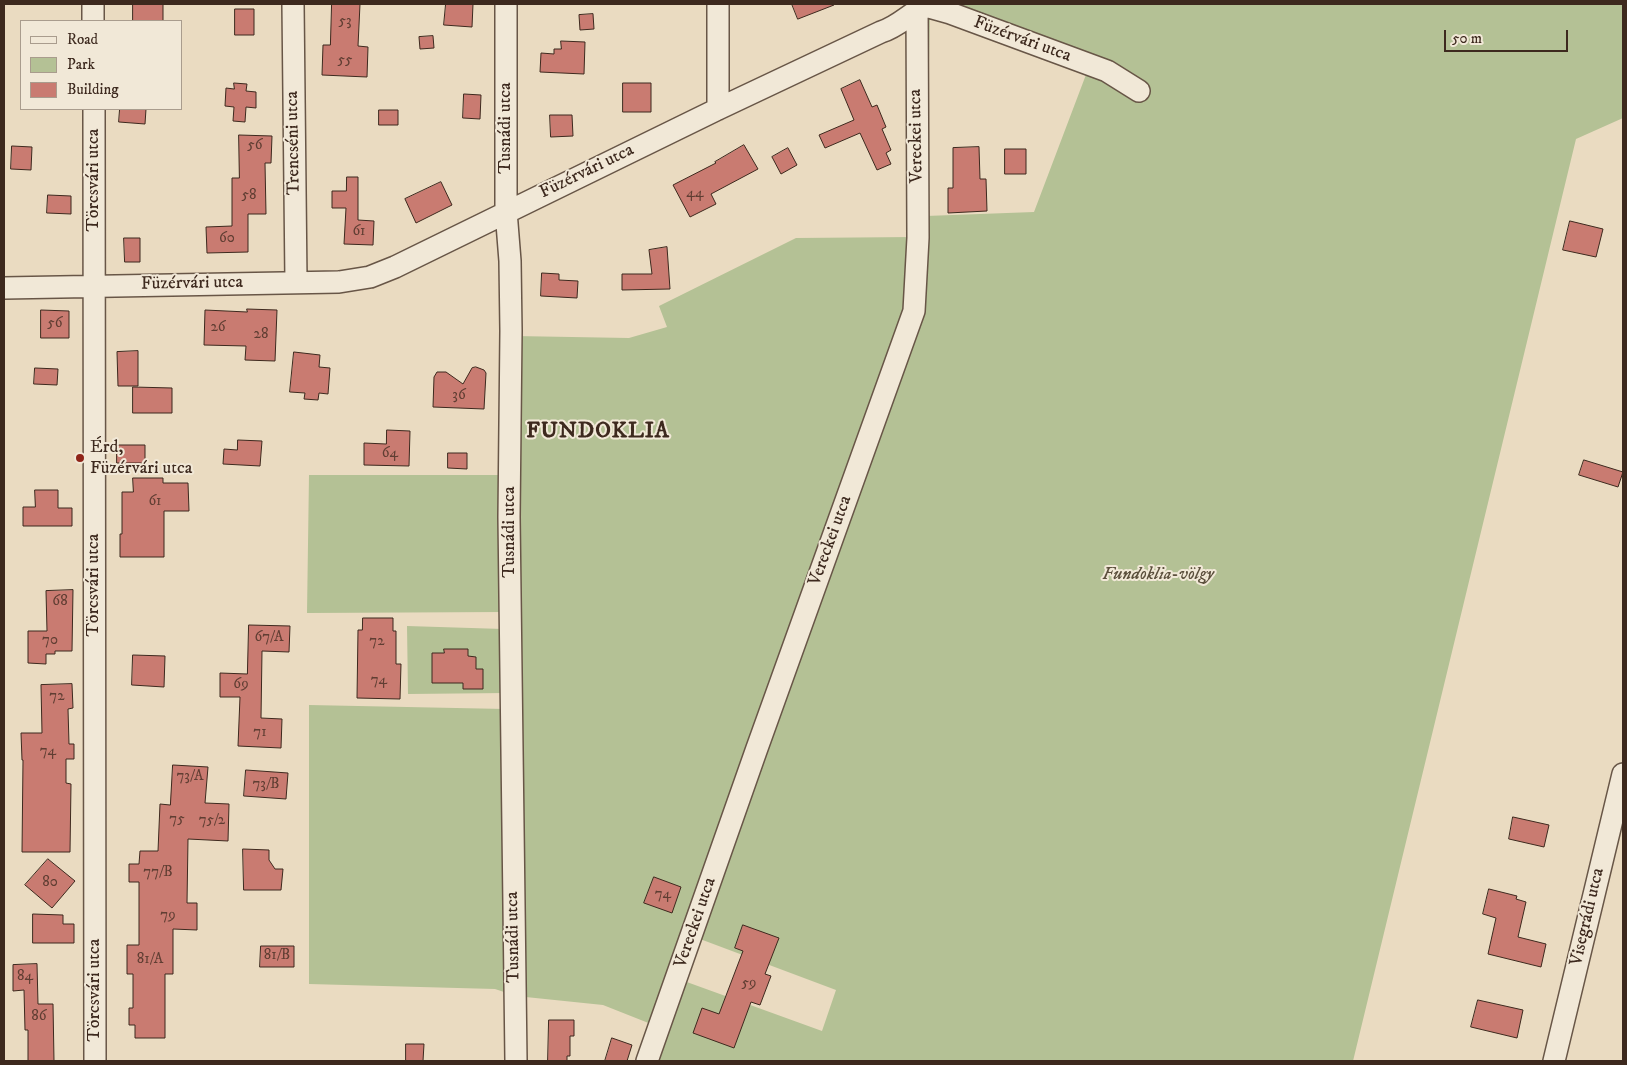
<!DOCTYPE html>
<meta charset="utf-8">
<style>
body{margin:0}
#map{position:relative;width:1627px;height:1065px;overflow:hidden;background:#eadbc1;font-family:"IM FELL DW Pica",serif}
canvas{display:block}
.frame{position:absolute;inset:0;border:5px solid #3d291e;pointer-events:none}
.legend{position:absolute;left:20px;top:20px;width:162px;height:90px;box-sizing:border-box;background:#f1e8d7;border:1px solid #a99c8d;margin:0;padding:6px 9px;list-style:none;font-size:15px;color:#3d291e}
.legend li{display:flex;align-items:center;gap:10px;height:25px}
.legend b{width:25px;border:1px solid #a99c8d}
.scale{position:absolute;left:1444px;top:30px;width:124px;height:22px;box-sizing:border-box;border:2px solid #3d291e;border-top:0;padding-left:6px;font-size:15px;line-height:18px;white-space:nowrap;color:#3d291e;-webkit-text-stroke:4px #f1e8d7;paint-order:stroke}
</style>
<div id="map">
<canvas width="1627" height="1065"></canvas>
<div class="frame"></div>
<ul class="legend">
<li><b style="height:6px;background:#f1e8d7"></b>Road</li>
<li><b style="height:14px;background:#b4c195"></b>Park</li>
<li><b style="height:14px;background:#c97b71"></b>Building</li>
</ul>
<div class="scale">50 m</div>
</div>
<script>
const g = document.querySelector('canvas').getContext('2d');
g.lineJoin = 'round';
function fillPath(path, color) {
  g.fillStyle = color;
  g.fill(path, 'evenodd');
}
function strokePath(path, color, width, dash) {
  g.strokeStyle = color;
  g.lineWidth = width;
  g.lineCap = dash ? 'butt' : 'round';
  g.setLineDash(dash || []);
  g.stroke(path);
}
function drawText(font, color, halo, rows, align = 'center') {
  g.font = font + ' "IM FELL DW Pica",serif';
  g.lineWidth = 4;
  g.setLineDash([]);
  g.textBaseline = 'middle';
  g.strokeStyle = halo;
  g.fillStyle = color;
  for (const [text, x, y, turn = 0] of rows) {
    g.save();
    g.translate(x, y);
    g.rotate((+turn || 0) * Math.PI / 180);
    g.textAlign = isNaN(turn) ? turn : align;
    if (halo) g.strokeText(text, 0, 0);
    g.fillText(text, 0, 0);
    g.restore();
  }
}
const green = new Path2D(`
 M922,4H1623V118L1576,139L1353,1061H638L651,1024L603,1005L516,996L495,989L309,984V705L505,709L506,693L408,694L407,626L503,629L504,612L307,613L309,475H513L514,336L629,338L667,327L659,306L796,238L914,237ZM930,11L1087,72L1034,212L926,216ZM700,939L836,990L822,1031L684,981Z`);
const building = new Path2D(`
 M133,4H163V21H133Z
 M332,4H360L358,46L368,47L367,77L322,75L323,45H330Z
 M446,4H473L472,27L444,25Z
 M792,4H834V5L798,19Z
 M235,9H254V35H235Z
 M593,14L594,29L580,30L579,15Z
 M433,36L434,48L420,49L419,37Z
 M561,41L585,42L584,74L540,72L541,53L554,54V49H561Z
 M860,80L872,107L877,105L886,127L882,129L891,150L886,153L891,164L877,170L860,133L825,148L819,135L854,120L841,89Z
 M234,83L247,84L246,91L256,92V108L246,107L245,122L233,121L234,107L225,106L226,88L234,89Z
 M623,83H651V112H623Z
 M464,94L481,95L480,119L463,118Z
 M120,109H146L145,124L119,122Z
 M379,110H398V125H379Z
 M550,115H572L573,136L551,137Z
 M239,135L272,136L271,163H265L266,214H248V252L207,253L206,227L232,226V178H239Z
 M744,145L758,169L711,194L716,204L690,217L673,185L716,163L715,162Z
 M12,146L32,147L31,170L11,169Z
 M979,147L980,179H986L987,211L948,213V188H953V148Z
 M788,148L797,165L781,174L772,157Z
 M1005,149H1026V174H1005Z
 M347,177H358V220L374,221L373,245L344,244L346,208H332V191H346Z
 M441,182L452,205L416,223L405,199Z
 M48,195L71,196V214L47,213Z
 M1570,221L1603,229L1596,257L1563,250Z
 M124,238H140V262H125Z
 M667,247L670,289L622,290V274H652L649,250Z
 M542,273L559,274V280L578,281L577,298L541,296Z
 M247,309L277,310L275,361L245,360L246,346L204,345L205,310L247,312Z
 M41,310L69,311V338H41Z
 M138,351V386H118L117,352Z
 M294,352L320,355L319,367L330,368L328,394L319,393L318,400L304,399L305,393L290,392Z
 M476,367L484,370L486,373L484,409L433,407L434,377L437,372H446L463,384L472,368Z
 M35,368L58,369L57,385L34,384Z
 M133,387L172,388V413H133Z
 M387,430L410,431L409,466L364,465V443L386,444Z
 M238,440L262,441L260,466L223,464L224,449L237,450Z
 M117,445H145V463H117Z
 M448,453H467V469L448,468Z
 M1584,460L1623,472L1618,487L1579,475Z
 M133,478H163V483H188L189,511H164V557H120V534H122V492H133Z
 M35,490H58V508H72V526H23V507H35Z
 M73,590L72,651H55V654H46V664L28,663V631H47L46,591Z
 M363,618H393V631H396V664H401L400,699L357,698L358,630H362Z
 M249,625L290,626L289,652L262,651L261,718L282,719L281,748L238,746L240,697H220V673L247,674Z
 M444,649H468V656L476,657V669H483V689H463V683H432V653H444Z
 M133,655L165,656L164,687L132,685Z
 M72,684L73,708L68,709L69,744H74V759H66V783L71,784L70,852H22L23,760H22L21,733H42L41,685Z
 M173,765L208,767L205,803L229,804L228,841L188,839L187,903H197V930L173,929V974H165V1038H135V1025H129V1008H133V974H127V945H139V882H129V864H139L140,851H158L160,804L170,805Z
 M246,770L288,773L286,799L244,796Z
 M1513,817L1549,825L1544,847L1509,839Z
 M243,849L269,850V860L275,869H283L281,890H244Z
 M48,859L75,881L52,908L25,885Z
 M654,877L681,887L672,913L644,903Z
 M1489,889L1517,896L1516,899L1526,902L1518,937L1546,944L1541,967L1488,954L1496,918L1483,914Z
 M33,914L63,915V924H74V943H33Z
 M743,925L779,938L765,974L771,976L760,1005L751,1002L734,1048L693,1033L702,1008L719,1014L743,951L735,948Z
 M261,946H294V967H260Z
 M37,964L38,1004H53L54,1061H28V1030H25L24,990L13,991V965Z
 M1478,1000L1523,1010L1517,1038L1471,1027Z
 M549,1020H574V1036H570V1056H567V1061H548Z
 M612,1038L632,1045L627,1061H605Z
 M406,1044H424L423,1061H406Z`);
const minor = new Path2D(`
 M93,4V21
 M293,4L296,282
 M506,4V211L510,261L511,331L509,517L516,1061
 M718,4V109
 M94,109L95,1061
 M4,288L339,282L370,277L395,267L718,109L881,32C898,27 909,14 925,6L950,13L1107,71L1139,91
 M647,1061L756,751L914,311L918,238L917,4
 M1554,1061L1623,774`);
const markers = [
 [80,458,5,"#8f2418"]
];
const numberNames = [
 ["53",345,22],
 ["55",345,61],
 ["56",255,146],
 ["44",695,194],
 ["58",249,196],
 ["61",359,232],
 ["60",227,239],
 ["56",55,324],
 ["26",218,328],
 ["28",261,335],
 ["36",459,396],
 ["64",390,454],
 ["61",155,502],
 ["68",60,602],
 ["67/A",269,638],
 ["70",50,641],
 ["72",377,642],
 ["74",379,681],
 ["69",241,685],
 ["72",57,697],
 ["71",260,733],
 ["74",48,752],
 ["73/A",190,777],
 ["73/B",266,785],
 ["75",177,820],
 ["75/2",212,821],
 ["77/B",158,873],
 ["80",50,883],
 ["74",663,895],
 ["79",168,916],
 ["81/B",277,956],
 ["81/A",150,960],
 ["84",25,977],
 ["59",749,984],
 ["86",39,1017]
];
const streetNames = [
 ["Füzérvári utca",1022,40,20],
 ["Tusnádi utca",506,128,-90],
 ["Vereckei utca",917,136,-91],
 ["Trencséni utca",294,143,-91],
 ["Füzérvári utca",587,172,-26],
 ["Törcsvári utca",94,180,-90],
 ["Füzérvári utca",192,284,-1],
 ["Tusnádi utca",510,532,-90],
 ["Vereckei utca",831,541,-70],
 ["Törcsvári utca",94,585,-90],
 ["Visegrádi utca",1588,917,-77],
 ["Vereckei utca",696,923,-71],
 ["Tusnádi utca",514,937,-91],
 ["Törcsvári utca",95,990,-90]
];
const poiNames = [
 ["Érd,",90,448],
 ["Füzérvári utca",90,469]
];
const parkNames = [
 ["Fundoklia-völgy",1158,575]
];
const districtNames = [
 ["FUNDOKLIA",598,432]
];
fillPath(green, '#b4c195');
fillPath(building, '#c97b71');
strokePath(building, '#3d291e', 1);
strokePath(minor, '#685647', 24);
strokePath(minor, '#f1e8d7', 21);
for (const [x, y, r, color] of markers) {
  const dot = new Path2D();
  dot.arc(x, y, r, 0, 2 * Math.PI);
  g.fillStyle = color;
  g.fill(dot);
  strokePath(dot, '#f1e8d7', 2);
}
drawText('15px', '#603e33', null, numberNames);
drawText('18px', '#3d291e', '#f1e8d7', streetNames);
drawText('18px', '#3d291e', '#f1e8d7', poiNames, 'left');
drawText('italic 18px', '#5b4f3c', '#f1e8d7', parkNames);
g.letterSpacing = '1px';
drawText('bold 22px', '#3d291e', '#f1e8d7', districtNames);
g.letterSpacing = '0px';
</script>
